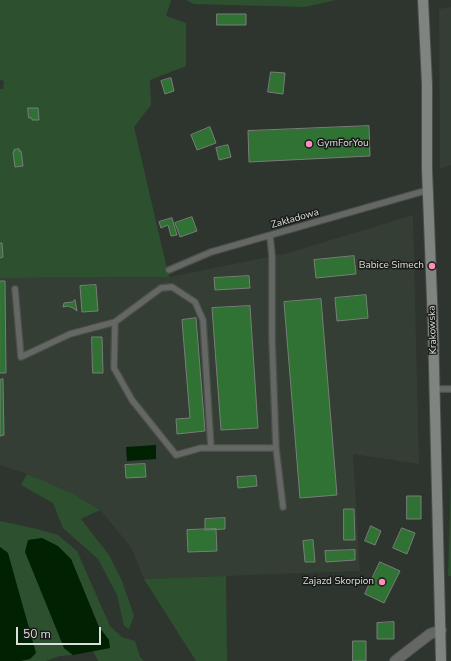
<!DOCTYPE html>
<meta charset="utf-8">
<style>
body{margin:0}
#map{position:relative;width:451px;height:661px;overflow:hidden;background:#2e342e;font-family:"Nunito Sans",sans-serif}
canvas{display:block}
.scale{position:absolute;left:16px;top:627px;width:85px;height:18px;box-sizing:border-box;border:2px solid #dcdfdb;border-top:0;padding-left:5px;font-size:12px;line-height:14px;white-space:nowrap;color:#dcdfdb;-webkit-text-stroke:3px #181b18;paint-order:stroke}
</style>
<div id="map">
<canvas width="451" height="661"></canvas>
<div class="scale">50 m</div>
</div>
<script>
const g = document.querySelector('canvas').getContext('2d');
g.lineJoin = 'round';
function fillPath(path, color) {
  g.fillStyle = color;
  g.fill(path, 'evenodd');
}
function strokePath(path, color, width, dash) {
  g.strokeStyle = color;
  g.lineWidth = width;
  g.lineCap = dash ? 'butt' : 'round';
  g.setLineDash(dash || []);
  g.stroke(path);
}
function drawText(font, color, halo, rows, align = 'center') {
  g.font = font + ' "Nunito Sans",sans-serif';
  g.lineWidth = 3;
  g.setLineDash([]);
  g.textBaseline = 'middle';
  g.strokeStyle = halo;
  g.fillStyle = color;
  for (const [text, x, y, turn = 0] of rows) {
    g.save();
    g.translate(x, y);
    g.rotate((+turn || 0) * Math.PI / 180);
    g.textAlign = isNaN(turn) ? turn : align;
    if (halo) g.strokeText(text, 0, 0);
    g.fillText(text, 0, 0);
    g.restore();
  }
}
const built = new Path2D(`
 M451,7V165L440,169L439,9Z
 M413,215L419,464L353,454L360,571L144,579L131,547L100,510L72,493L27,474L0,465V278L169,277L288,253Z`);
const green = new Path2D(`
 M0,0H171L166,16L186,23V66L150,80L151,105L134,127L169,277L0,278V89H3L4,81L0,80Z
 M186,0H336L305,7L194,4Z
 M27,474L72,493L100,510L81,519L109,555L122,581L134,616L129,629L124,626L117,595L98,559L63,528L53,503L21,485Z
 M451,480V576H448Z
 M0,521L37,529L58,535L77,551L110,626L122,637L135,641L140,657L144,661H98L93,651L109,648V640L99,627L71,559L64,648L73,655L59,656L46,661H20L30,659L8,553L0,547Z
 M226,576L227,661H196L144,579Z`);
const water = new Path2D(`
 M156,445V459L127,461L126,447Z
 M42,538L58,546L71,559L99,627L109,640L110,648L73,655L64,648L25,552L28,540Z
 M0,547L8,553L36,653L30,659L20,661H0Z`);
const building = new Path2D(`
 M217,14H246V25H217Z
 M271,72L285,73L283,94L268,92Z
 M171,78L174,91L165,94L161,81Z
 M28,108H38L39,120H32V118H29Z
 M369,126L370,156L249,162L248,131Z
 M210,127L216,143L197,150L191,135Z
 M228,145L231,157L219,160L216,148Z
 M19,149V151H21L23,166L15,167L13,152H14V150Z
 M192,217L197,231L180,237L175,223Z
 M172,218L177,235L171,236L168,225L161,228L159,222Z
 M0,243H2L3,257L0,258Z
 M354,256L356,274L316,278L314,260Z
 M249,276L250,288L215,290L214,278Z
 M0,281H5L6,373H0Z
 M96,285L98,311L82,312L80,286Z
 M366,295L368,318L337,321L335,298Z
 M321,299L337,495L300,498L284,302Z
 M75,300L77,311L73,308L68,306L63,307L64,303L72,302Z
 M250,306L258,428L221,430L212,308Z
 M196,318L205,431L177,434L176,419L190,418L182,320Z
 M92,337H102L103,373H93Z
 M3,379L4,435L0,436V380Z
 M145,464L146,477L126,478L125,465Z
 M256,476L257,486L238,488L237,477Z
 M407,496H421V519H407Z
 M344,509H354L355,540H344Z
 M225,518V529L205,530V519Z
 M371,526L381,531L375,545L365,541Z
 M402,528L415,533L407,554L393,548Z
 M216,529L217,551L188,552L187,530Z
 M313,540L315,562H305L303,541Z
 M355,550V560L326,562L325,551Z
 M380,562L400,571L384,603L365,594Z
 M394,622V639H377V623Z
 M353,641H366V661H353Z`);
const lane = new Path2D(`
 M270,236L272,256V339L276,448L283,507
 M169,270L211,252L428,190
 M15,289L21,357L70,334L115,322
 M435,389H451
 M211,448L203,320L195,302L172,287L161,288L115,322L114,368L132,400L176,455L201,448H276`);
const street = new Path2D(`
 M395,661L430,634L441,630`);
const secondary = new Path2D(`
 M423,0L427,84V169L433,325L441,661`);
const markers = [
 [309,144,4,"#fe8ebc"],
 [432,266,4,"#fe8ebc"],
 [382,582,4,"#fe8ebc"]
];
const poiNames = [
 ["GymForYou",317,144,"left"],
 ["Babice Simech",424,266],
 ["Zajazd Skorpion",374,582]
];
const streetNames = [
 ["Zakładowa",295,219,-16],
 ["Krakowska",433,330,-92]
];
fillPath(built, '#343e34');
fillPath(green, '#2d512f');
fillPath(water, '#002102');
fillPath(building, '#2f7234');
strokePath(building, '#787e78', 1);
strokePath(lane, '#4a4f4a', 8);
strokePath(street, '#4a4f4a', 12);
strokePath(secondary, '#4a4f4a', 12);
strokePath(lane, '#646764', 5.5);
strokePath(street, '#646764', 10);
strokePath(secondary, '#808480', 10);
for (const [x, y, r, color] of markers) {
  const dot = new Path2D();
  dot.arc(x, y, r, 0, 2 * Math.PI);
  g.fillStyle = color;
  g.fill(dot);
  strokePath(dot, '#181b18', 1.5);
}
drawText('10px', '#dcdfdb', '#181b18', poiNames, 'right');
drawText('10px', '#dcdfdb', '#181b18', streetNames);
</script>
